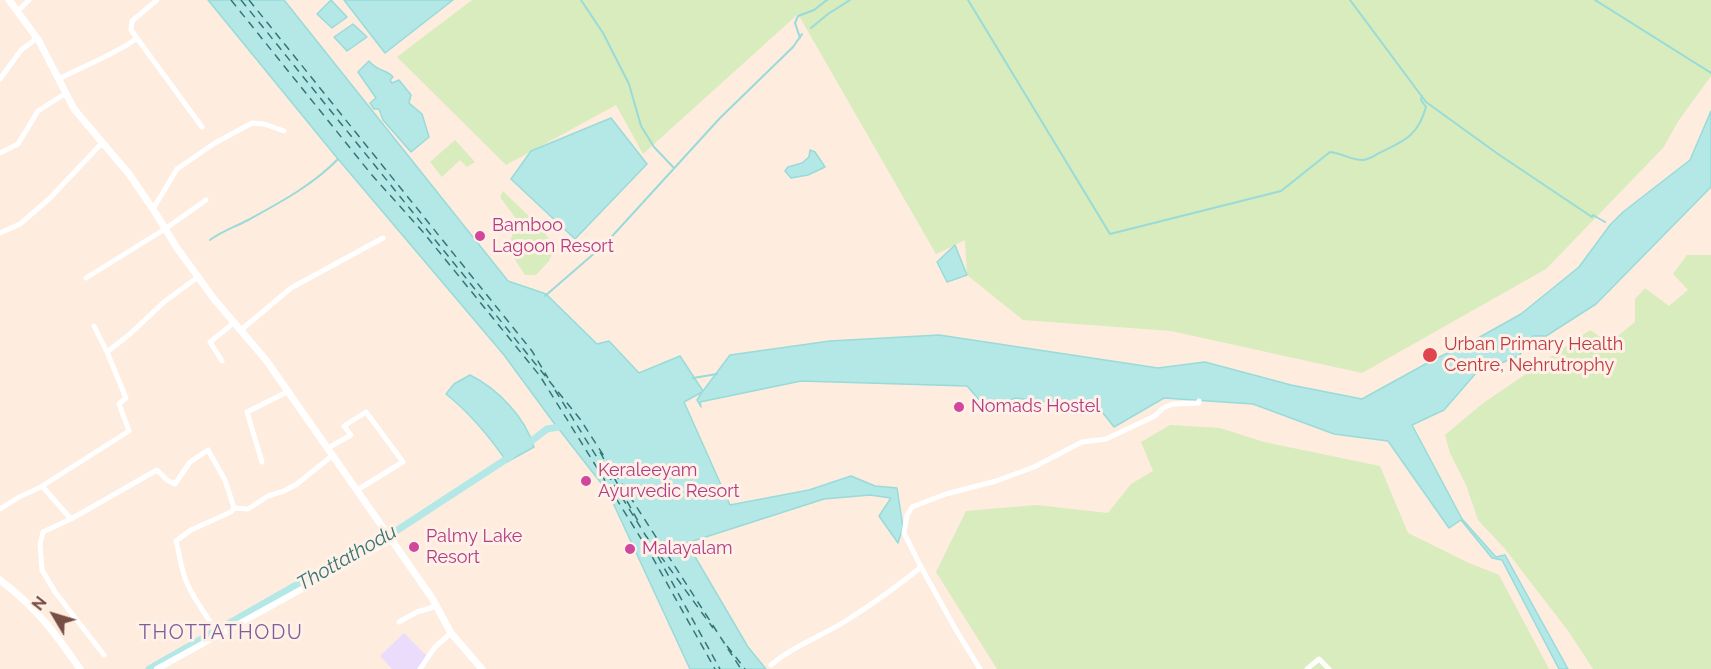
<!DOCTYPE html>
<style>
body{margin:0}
#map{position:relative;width:1711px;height:669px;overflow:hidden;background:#feecdf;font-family:Raleway,sans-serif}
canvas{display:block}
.north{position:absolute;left:24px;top:585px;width:60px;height:60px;-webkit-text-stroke:4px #fff1e7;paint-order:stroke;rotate:308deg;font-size:16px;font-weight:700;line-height:24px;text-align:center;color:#764e45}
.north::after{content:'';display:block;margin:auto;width:21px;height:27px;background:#764e45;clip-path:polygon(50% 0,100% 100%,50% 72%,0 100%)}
</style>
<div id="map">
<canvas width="1711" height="669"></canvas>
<div class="north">N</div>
</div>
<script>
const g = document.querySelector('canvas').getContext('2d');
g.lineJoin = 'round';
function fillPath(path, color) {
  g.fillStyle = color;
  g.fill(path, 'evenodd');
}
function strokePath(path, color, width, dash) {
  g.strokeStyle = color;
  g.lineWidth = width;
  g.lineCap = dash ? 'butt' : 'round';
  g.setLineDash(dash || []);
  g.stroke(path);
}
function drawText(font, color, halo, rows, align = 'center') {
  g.font = font + ' Raleway,sans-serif';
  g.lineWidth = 6;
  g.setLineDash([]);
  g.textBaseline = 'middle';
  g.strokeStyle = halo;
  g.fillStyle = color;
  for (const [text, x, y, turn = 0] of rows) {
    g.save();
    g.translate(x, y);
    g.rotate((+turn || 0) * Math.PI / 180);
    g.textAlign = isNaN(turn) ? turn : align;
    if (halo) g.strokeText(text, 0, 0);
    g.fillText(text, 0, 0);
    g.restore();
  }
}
const education = new Path2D(`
 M404,633L429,658L418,669H392L380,656Z`);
const green = new Path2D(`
 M472,0H1711V76L1679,120L1663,148L1546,269L1362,373L1171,331L1023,320L967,275L965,240L936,254L798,14L643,154L616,105L506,165L397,57Z
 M455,140L475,162L467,167L460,160L442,177L430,162Z
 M503,191L544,231L554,249L549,261L536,275H525L508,249L517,220L500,197Z
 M1687,255H1711V669H1593L1569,632L1505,549L1478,520L1466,485L1450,453L1445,435L1482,404L1590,330L1609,343L1635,322V299L1645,288L1669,306L1688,290L1673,274Z
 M1170,425L1220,428L1264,442L1380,466L1408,533L1469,563L1499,575L1549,669H997L936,572L966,511L1036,505L1108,513L1131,484L1153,471L1141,442Z`);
const water = new Path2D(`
 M208,0H284L508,281L546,294L597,344L609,341L639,373L680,356L703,391L730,355L830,341L939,335L1158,368L1205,362L1291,385L1362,399L1431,361L1471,342L1521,314L1579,267L1610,225L1623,212L1690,160L1711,111V187L1596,304L1546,336H1533L1519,356L1476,373L1444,410L1412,425L1462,519L1496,557L1505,555L1568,669H1559L1502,560L1492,558L1461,520L1449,528L1388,441L1334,434L1253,404L1164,398L1114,427L1099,408L1015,398L988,410L967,386L801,381L700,402L701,407L697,400L702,392L684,402L730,505L809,490L851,476L875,486L897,488L903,527L898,543L879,516L891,498L870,495L824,499L687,543L748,647L766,669H690L608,492L551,419L504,355L338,159Z
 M331,0L347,17L332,28L317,14Z
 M344,0H453L385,53Z
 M353,24L367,37L347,51L334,37Z
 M369,61C378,72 386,69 393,77L390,80L392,83L399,80L411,95L409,103L422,114L429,137L411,152L383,120L379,109H374L370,103L376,98L358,72Z
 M611,118L647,164L575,239L511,179L531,151Z
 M810,150L815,152L825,167L808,175L791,178L785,171L788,167L802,163L809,157Z
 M955,245L967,275L947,282L937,262Z
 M470,375C498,389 525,417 534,447L507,462C489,436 470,413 446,394L454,384Z`);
const stream = new Path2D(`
 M581,0L603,33L629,84L641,126L654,147L674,168
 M968,0L1110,234L1281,191L1330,152C1341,153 1352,160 1362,160C1368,160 1374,156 1379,153C1404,141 1418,136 1426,107L1421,100L1422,96
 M1350,0L1426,102L1498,154L1592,217L1593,215L1605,222
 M1595,0L1711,73
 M811,28L828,14L850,0
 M800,38L795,23L798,16L814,10L827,0
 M210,240C222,231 235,227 248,220C279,203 313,185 338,159
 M545,296L605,244L720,118L793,47L802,34
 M693,378L717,374`);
const canal = new Path2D(`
 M525,446L547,429L565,426
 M149,669L303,581L396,531L511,456`);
const ferry = new Path2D(`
 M231,0L371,174L423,232L540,376L650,553L715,669
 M241,0L580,419L741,669
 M249,0L532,351L548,378
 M555,390L646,536L713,628
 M600,452L638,521
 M651,544L720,669
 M727,646L745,669`);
const minor = new Path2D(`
 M157,0L132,21L131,30L202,127
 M17,12L29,0
 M0,79L21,50L37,38
 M59,79C85,65 112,56 136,39
 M0,153L18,144L38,111L66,93
 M153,209L177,169L215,143L252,123L264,124L284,131
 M0,233L20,224L49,199L102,143
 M86,278L165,229L206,200
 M94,326L107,352
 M241,330L291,288L383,238
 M222,361L210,342L235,322
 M328,448L351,435L344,426L366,412L403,462L357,490
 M262,462L247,412L289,391
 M42,486L71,519
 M0,509L19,497L39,488L129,431L119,404L126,398L107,352L130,334L164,302L198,277
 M921,567L904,533L907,515L912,507L946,494L996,481L1034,467L1082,442L1106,439L1155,416L1163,408L1173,404L1199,403V401
 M399,622L417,612L437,606
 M219,636C209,618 195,602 187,583C181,570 180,555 176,541L191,530L231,512L234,508
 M104,655L55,592L42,570L40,544L43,532L71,519L157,470L167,480L175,484L190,462L208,450L225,480L234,508L248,509L268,496L284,491L297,484L333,455
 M771,665C793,646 820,637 844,622C871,605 897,587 921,567L956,630L980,669
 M420,669L435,647L451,633
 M1307,669L1319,659L1329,669`);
const tertiary = new Path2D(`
 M157,669L391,540`);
const secondary = new Path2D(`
 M9,0L39,41L74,109L129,174L153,209L177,248L214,299L266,360L432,598L451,633L482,669
 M0,580C35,606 56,634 80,669`);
const markers = [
 [480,236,6,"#d1479c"],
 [1430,355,8,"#e0444e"],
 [959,407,6,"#d1479c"],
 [586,481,6,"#d1479c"],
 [414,547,6,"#d1479c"],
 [630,549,6,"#d1479c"]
];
const hotelNames = [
 ["Bamboo",492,226],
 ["Lagoon Resort",492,247],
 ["Nomads Hostel",971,407],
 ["Keraleeyam",598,471],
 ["Ayurvedic Resort",598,492],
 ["Palmy Lake",426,537],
 ["Resort",426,558],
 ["Malayalam",642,549]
];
const healthNames = [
 ["Urban Primary Health",1444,345],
 ["Centre, Nehrutrophy",1444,366]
];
const waterNames = [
 ["Thottathodu",347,558,-30]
];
const neighbourhoodNames = [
 ["THOTTATHODU",221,633]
];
fillPath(education, '#eadcfa');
fillPath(green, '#d8ecbd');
fillPath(water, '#b3e8e7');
strokePath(water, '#98dbd9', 1.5);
strokePath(stream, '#98dbd9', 2);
strokePath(canal, '#b3e8e7', 7);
strokePath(ferry, '#357675', 1.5, [8, 6]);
strokePath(minor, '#fff', 5);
strokePath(tertiary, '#fff', 6);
strokePath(secondary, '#fff', 7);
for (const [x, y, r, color] of markers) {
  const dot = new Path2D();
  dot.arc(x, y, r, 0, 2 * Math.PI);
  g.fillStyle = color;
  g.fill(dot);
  strokePath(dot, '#fff1e7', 2);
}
drawText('18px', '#b23c85', '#fff1e7', hotelNames, 'left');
drawText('18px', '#be3a42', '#fff1e7', healthNames, 'left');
drawText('italic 20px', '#357675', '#fff1e7', waterNames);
g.letterSpacing = '1.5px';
drawText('20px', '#7c609a', '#fff1e7', neighbourhoodNames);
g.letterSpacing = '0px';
</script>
